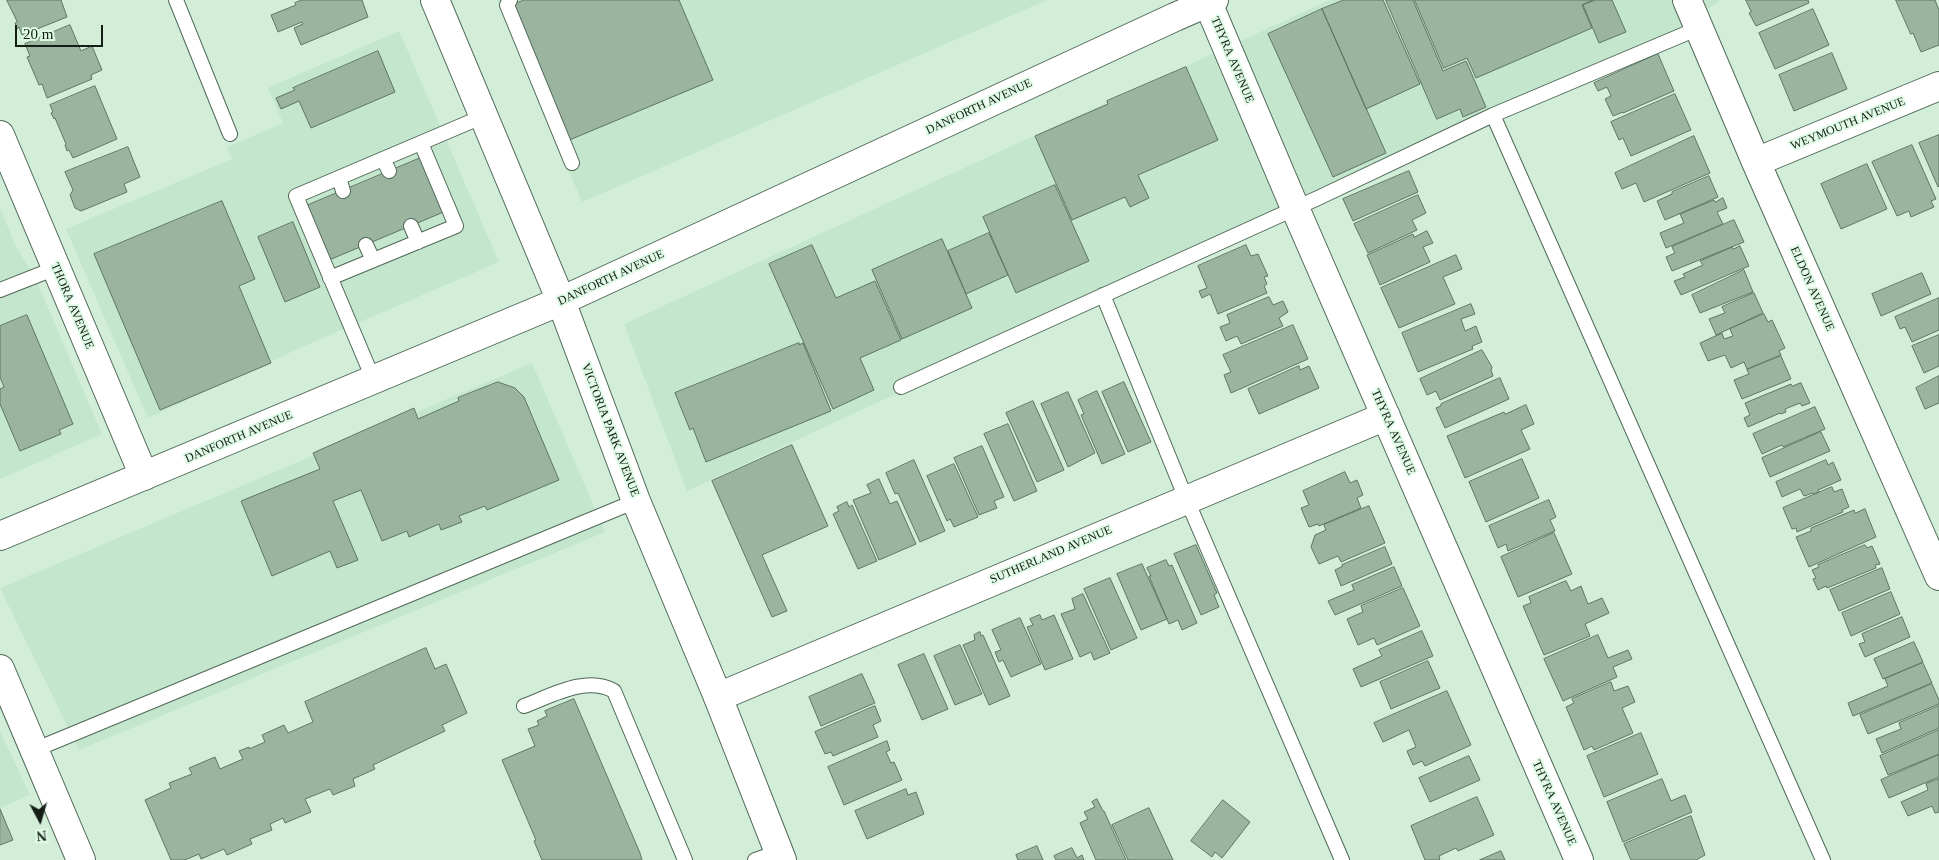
<!DOCTYPE html>
<style>
body{margin:0}
#map{position:relative;width:1939px;height:860px;overflow:hidden;background:#d2eed9;font-family:"Times New Roman",serif}
canvas{display:block}
.north{position:absolute;left:15px;top:795px;width:50px;height:50px;-webkit-text-stroke:4px #dffbe6;paint-order:stroke;rotate:174deg;font-size:14px;font-weight:700;line-height:20px;text-align:center;color:#141e17}
.north::after{content:'';display:block;margin:auto;width:18px;height:22px;background:#141e17;clip-path:polygon(50% 0,100% 100%,50% 72%,0 100%)}
.scale{position:absolute;left:15px;top:25px;width:88px;height:22px;box-sizing:border-box;border:2px solid #141e17;border-top:0;padding-left:6px;font-size:15px;line-height:18px;white-space:nowrap;color:#141e17;-webkit-text-stroke:4px #dffbe6;paint-order:stroke}
</style>
<div id="map">
<canvas width="1939" height="860"></canvas>
<div class="north">N</div>
<div class="scale">20 m</div>
</div>
<script>
const g = document.querySelector('canvas').getContext('2d');
g.lineJoin = 'round';
function fillPath(path, color) {
  g.fillStyle = color;
  g.fill(path, 'evenodd');
}
function strokePath(path, color, width, dash) {
  g.strokeStyle = color;
  g.lineWidth = width;
  g.lineCap = dash ? 'butt' : 'round';
  g.setLineDash(dash || []);
  g.stroke(path);
}
function drawText(font, color, halo, rows, align = 'center') {
  g.font = font + ' "Times New Roman",serif';
  g.lineWidth = 4;
  g.setLineDash([]);
  g.textBaseline = 'middle';
  g.strokeStyle = halo;
  g.fillStyle = color;
  for (const [text, x, y, turn = 0] of rows) {
    g.save();
    g.translate(x, y);
    g.rotate((+turn || 0) * Math.PI / 180);
    g.textAlign = isNaN(turn) ? turn : align;
    if (halo) g.strokeText(text, 0, 0);
    g.fillText(text, 0, 0);
    g.restore();
  }
}
const built = new Path2D(`
 M497,0H1047L582,202Z
 M1330,0H1720L1665,43L1257,226L687,491L624,324Z
 M399,31L499,262L311,343L148,418L66,229L232,159L227,147L283,123L268,88Z
 M0,208L16,247L34,275L102,434L0,479Z
 M532,363L605,532L79,750L0,588Z
 M0,731L30,795L0,808Z`);
const building = new Path2D(`
 M7,0H61L67,17L22,35L19,27L17,29L15,23L17,22Z
 M302,0H362L368,17L301,45L294,28L303,24L302,22L278,32L271,15L296,5L295,3Z
 M524,0H679L713,80L567,141L510,6Z
 M1344,0H1383L1420,84L1366,109L1322,9Z
 M1386,0H1413L1443,71L1466,61L1486,107L1463,117L1460,109L1437,119Z
 M1415,0H1593L1582,5L1592,28L1476,78L1467,58L1444,68Z
 M1596,0H1612L1626,32L1599,43L1583,5Z
 M1746,0H1808L1809,3L1756,26L1749,13L1751,12Z
 M1896,0H1935L1939,10V45L1921,52L1913,33L1911,34Z
 M1322,9L1386,153L1333,177L1268,34Z
 M1813,9L1829,45L1775,69L1759,33Z
 M70,25L81,51L92,46L102,70L91,75L92,79L47,98L42,84L39,85L27,57L30,56L25,44Z
 M378,51L395,92L311,128L299,101L281,109L276,98L295,90L293,88Z
 M1832,53L1847,89L1794,111L1779,75Z
 M1658,54L1674,91L1623,113V112L1613,116L1605,99L1611,96L1607,87L1598,91L1594,83Z
 M1186,67L1218,140L1138,175L1149,198L1130,207L1125,197L1072,220L1035,136L1108,104L1107,101Z
 M95,86L117,139L73,158L69,150L67,151L65,145L66,144L55,118L54,119L51,113L53,112L50,105Z
 M1675,94L1691,130L1631,156L1623,138L1619,140L1611,122Z
 M1939,135V186L1938,187L1919,143Z
 M1694,136L1710,173L1644,202L1636,183L1622,189L1615,173Z
 M1912,145L1936,199L1931,201L1934,207L1911,217L1909,211L1897,216L1872,162Z
 M128,147L140,177L124,184L127,192L81,211L75,208L70,195L73,190L65,172Z
 M423,157L446,211L329,260L306,206Z
 M1867,164L1887,209L1841,229L1821,184Z
 M1409,171L1418,192L1353,221L1343,199Z
 M1709,176L1718,197L1665,220L1657,201L1672,194V192Z
 M1055,185L1089,261L1016,293L983,217Z
 M1418,195L1426,213L1412,220L1417,230L1368,253L1354,224Z
 M1723,198L1727,208L1717,212L1723,224L1666,248L1660,233L1684,223L1680,214L1714,200L1715,202Z
 M222,201L255,279L239,286L271,363L160,410L94,254Z
 M1734,220L1744,242L1672,271L1666,257L1675,253L1672,247Z
 M293,222L320,287L285,302L258,237Z
 M1427,231L1433,243L1423,247L1430,262L1380,285L1367,255L1413,234L1414,237Z
 M989,233L1008,275L966,294L948,251Z
 M942,239L972,308L902,339L872,270Z
 M812,245L836,298L875,281L901,340L860,358L874,390L833,409L769,264Z
 M1246,245L1251,256L1258,254L1268,276L1264,277L1267,284L1264,286L1267,293L1218,314L1210,294L1202,298L1199,291L1207,288L1198,266Z
 M1740,246L1749,266L1681,295L1674,281L1685,277L1683,274L1703,265L1700,261L1732,247L1733,249Z
 M1456,255L1462,269L1443,277L1455,304L1399,328L1381,288Z
 M1744,270L1753,292L1700,313L1692,295Z
 M1922,273L1931,294L1881,316L1872,294Z
 M1754,293L1763,313L1716,335L1709,319L1725,313L1722,307Z
 M1269,297L1273,305L1283,301L1288,312L1279,318L1283,326L1241,344L1237,336L1226,341L1220,327L1230,323L1227,315Z
 M1939,298V330L1912,342L1905,327L1900,329L1895,317Z
 M1471,304L1475,314L1461,319L1465,331L1476,326L1482,342L1472,346L1473,349L1418,372L1402,333Z
 M1764,314L1768,322L1772,320L1785,348L1779,351L1781,355L1747,369L1744,362L1731,368L1725,355L1708,361L1700,343L1722,333L1724,339L1733,336L1730,329Z
 M27,315L73,424L59,430L61,434L20,451L0,404V389L4,387L0,377V326Z
 M1293,325L1308,359L1231,393L1224,375L1231,372L1223,355Z
 M1939,335V366L1924,373L1912,346Z
 M799,343V345L803,343L831,411L706,462L693,428L690,430L675,393Z
 M1482,350L1492,367L1491,370L1493,376L1440,400L1436,391L1427,395L1420,379Z
 M1781,356L1791,379L1742,399L1734,380L1749,374L1747,370Z
 M1299,366L1300,370L1309,366L1319,388L1259,414L1248,389Z
 M1939,376V403L1925,409L1916,388Z
 M1500,378L1509,399L1445,428L1436,408L1441,406V404Z
 M498,382L515,388L524,397L559,480L487,510L485,506L459,516L462,522L441,530L439,524L409,537L407,531L382,541L361,490L333,501L358,560L337,568L330,551L272,576L241,501L320,469L313,453L414,408L418,419L459,401L458,398Z
 M1124,382L1151,442L1128,452L1102,392Z
 M1801,383L1810,403L1802,406L1800,403L1785,409L1786,412L1781,414L1780,413L1748,427L1744,418L1750,415L1745,403L1791,384L1792,386Z
 M1097,391L1125,454L1102,464L1081,415L1084,414L1078,400Z
 M1068,392L1095,453L1068,467L1041,404Z
 M1033,401L1064,470L1037,482L1006,413Z
 M1526,405L1534,424L1521,430L1530,449L1465,478L1447,436L1504,412L1505,414Z
 M1815,407L1825,429L1783,447L1782,445L1762,454L1753,434Z
 M1008,424L1037,491L1014,501L984,434Z
 M1821,432L1830,451L1770,477L1762,458Z
 M792,445L828,526L762,555L787,611L772,617L712,481Z
 M982,446L1004,497L994,501L997,508L979,515L954,458Z
 M1522,459L1539,498L1486,522L1469,482Z
 M914,460L945,531L920,542L898,493L895,494L886,473Z
 M1826,460L1828,465L1833,462L1841,480L1818,490L1819,492L1814,494L1813,493L1804,496L1800,489L1782,497L1776,482Z
 M954,464L978,517L954,527L950,519L947,521L927,476Z
 M1345,472L1350,483L1357,480L1363,495L1357,498L1361,508L1319,526L1318,524L1309,527L1301,508L1309,505L1303,491Z
 M879,479L890,504L897,501L916,544L879,560L853,500L871,493L867,485Z
 M1832,487L1834,492L1842,489L1849,507L1842,510L1843,512L1797,532L1796,528L1792,529L1783,508Z
 M1549,500L1556,517L1550,520L1555,531L1508,551L1506,544L1498,548L1489,526Z
 M847,502L849,507L852,505L877,561L858,569L833,514L839,511L837,507Z
 M1369,506L1385,543L1341,562L1338,556L1319,564L1311,547L1315,535L1326,530L1324,525Z
 M1865,509L1876,537L1809,567L1796,537L1811,531V528L1854,510L1855,513Z
 M1554,533L1572,574L1518,597L1501,557Z
 M1196,545L1217,593L1214,595L1219,607L1201,615L1174,554Z
 M1865,545L1867,548L1872,546L1880,564L1875,565L1876,568L1827,588L1826,586L1818,590L1813,579L1816,578L1812,570L1819,567L1818,565Z
 M1385,547L1392,564L1341,586L1335,570L1343,566L1342,565Z
 M1166,560L1169,566L1172,565L1197,623L1182,630L1178,620L1169,624L1149,576H1151L1147,568Z
 M1142,564L1167,619L1141,630L1117,574Z
 M1394,567L1402,586L1335,615L1328,601L1354,590L1352,585Z
 M1882,568L1890,589L1839,611L1830,590Z
 M1110,578L1137,638L1111,650L1084,589Z
 M1566,581L1571,591L1581,586L1588,604L1602,598L1609,613L1585,624L1590,636L1544,655L1523,606L1531,603L1529,597Z
 M1403,588L1420,626L1377,645L1374,638L1358,645L1347,619L1363,612L1361,606Z
 M1891,592L1900,614L1851,636L1842,613Z
 M1083,594L1110,653L1094,660L1091,652L1080,657L1061,614L1075,609L1072,599Z
 M1040,615L1042,620L1054,615L1073,659L1045,670L1027,627L1033,625L1030,619Z
 M1902,617L1910,637L1865,657L1859,644L1865,642L1862,634Z
 M1020,618L1041,664L1011,677L1003,660L999,662L995,652L1001,650L992,630Z
 M1422,631L1433,656L1361,687L1353,669L1382,656L1379,650Z
 M980,632L981,636L983,635L1010,696L989,705L963,645L975,640L974,635Z
 M1598,635L1608,658L1628,650L1632,659L1613,667L1617,677L1563,701L1544,659Z
 M1914,642L1923,662L1883,679L1874,659Z
 M960,645L982,694L955,705L934,656Z
 M426,648L435,669L446,664L467,713L442,725L445,731L373,765L375,769L353,779L355,786L333,795L330,789L305,799L311,812L285,823L283,818L270,824L272,830L250,839L252,844L227,855L224,849L201,859L199,854L185,860H171L145,800L171,788L169,783L192,774L189,768L215,757L220,769L243,759L239,751L249,747V749L265,742L262,735L284,725L288,733L313,722L305,702Z
 M924,654L948,709L922,720L898,665Z
 M1428,661L1440,688L1391,709L1380,682Z
 M1923,663L1932,683L1853,716L1848,703L1888,686L1885,679Z
 M862,674L875,703L821,726L809,697Z
 M1611,682L1614,691L1628,686L1635,702L1622,708L1633,733L1594,750L1592,746L1584,750L1566,707L1574,703L1572,699Z
 M1932,684L1939,700V704L1868,734L1860,715Z
 M1447,691L1471,745L1425,766L1422,761L1413,765L1407,751L1416,747L1409,730L1383,742L1374,723Z
 M574,699L640,853L642,860H542L534,841L536,840L502,760L535,746L528,729L539,725L537,721L547,716L545,711Z
 M875,706L881,721L873,725L878,737L833,756L831,752L825,754L815,732Z
 M1939,706V728L1882,753L1876,739L1901,729L1899,723Z
 M1939,730V754L1888,775L1880,756Z
 M1641,733L1658,774L1604,797L1587,756Z
 M887,741L890,750L886,752L891,763L894,762L902,780L844,805L828,767Z
 M1939,755V777L1889,798L1881,780Z
 M1469,756L1480,780L1430,802L1419,778Z
 M1662,779L1671,801L1685,795L1692,812L1623,842L1607,802Z
 M1939,779V812L1935,813L1932,806L1908,816L1901,802L1928,790L1926,784Z
 M906,789L908,795L916,792L924,814L867,839L855,811Z
 M1477,797L1494,835L1458,851L1456,848L1439,856L1440,859L1439,860H1425L1411,826Z
 M1097,799L1103,811H1104L1126,860H1096L1080,823L1088,819L1084,812L1095,807L1092,802Z
 M1223,800L1250,822L1222,858L1215,852L1212,857L1191,841Z
 M1149,808L1173,860H1128L1112,825Z
 M0,809L13,840L0,845Z
 M1691,816L1705,855L1696,860H1631L1624,844Z
 M1037,846L1043,860H1018L1016,855Z
 M1072,848L1077,858L1082,855L1084,860H1056L1054,856Z
 M1501,851L1505,860H1480Z`);
const service = new Path2D(`
 M176,0L230,134
 M510,0L507,5L572,163
 M1493,115L1823,860
 M383,159L389,171
 M339,178L343,191
 M411,226L418,242
 M366,245L373,260
 M330,278L456,226L421,143
 M0,290L56,268
 M1103,295L1180,484L1342,860
 M374,381L296,196L484,116
 M901,387L1318,198L1493,115L1699,28
 M524,706C551,696 587,675 614,691L685,860
 M34,750L636,501
 M755,860L778,852`);
const minor = new Path2D(`
 M1687,0L1756,162L1939,576
 M1208,3L1295,208L1579,860
 M0,135L144,476
 M1756,162L1939,86
 M0,669L81,860
 M718,697L1386,416`);
const primary = new Path2D(`
 M435,0L561,301L636,501L718,697L782,860
 M0,536L561,301L1175,17L1214,0`);
const streetNames = [
 ["THYRA AVENUE",1232,60,67],
 ["DANFORTH AVENUE",979,107,-25],
 ["WEYMOUTH AVENUE",1848,124,-22],
 ["DANFORTH AVENUE",611,278,-25],
 ["ELDON AVENUE",1812,289,66],
 ["THORA AVENUE",72,306,67],
 ["VICTORIA PARK AVENUE",610,430,69],
 ["THYRA AVENUE",1393,432,66],
 ["DANFORTH AVENUE",239,437,-23],
 ["SUTHERLAND AVENUE",1051,555,-23],
 ["THYRA AVENUE",1554,803,66]
];
fillPath(built, '#c3e6cc');
fillPath(building, '#9ab4a0');
strokePath(building, '#5e7664', 1);
strokePath(service, '#4f6755', 16);
strokePath(minor, '#4f6755', 30);
strokePath(primary, '#4f6755', 30);
strokePath(service, '#fff', 14);
strokePath(minor, '#fff', 28);
strokePath(primary, '#fff', 28);
drawText('12px', '#141e17', '#dffbe6', streetNames);
</script>
